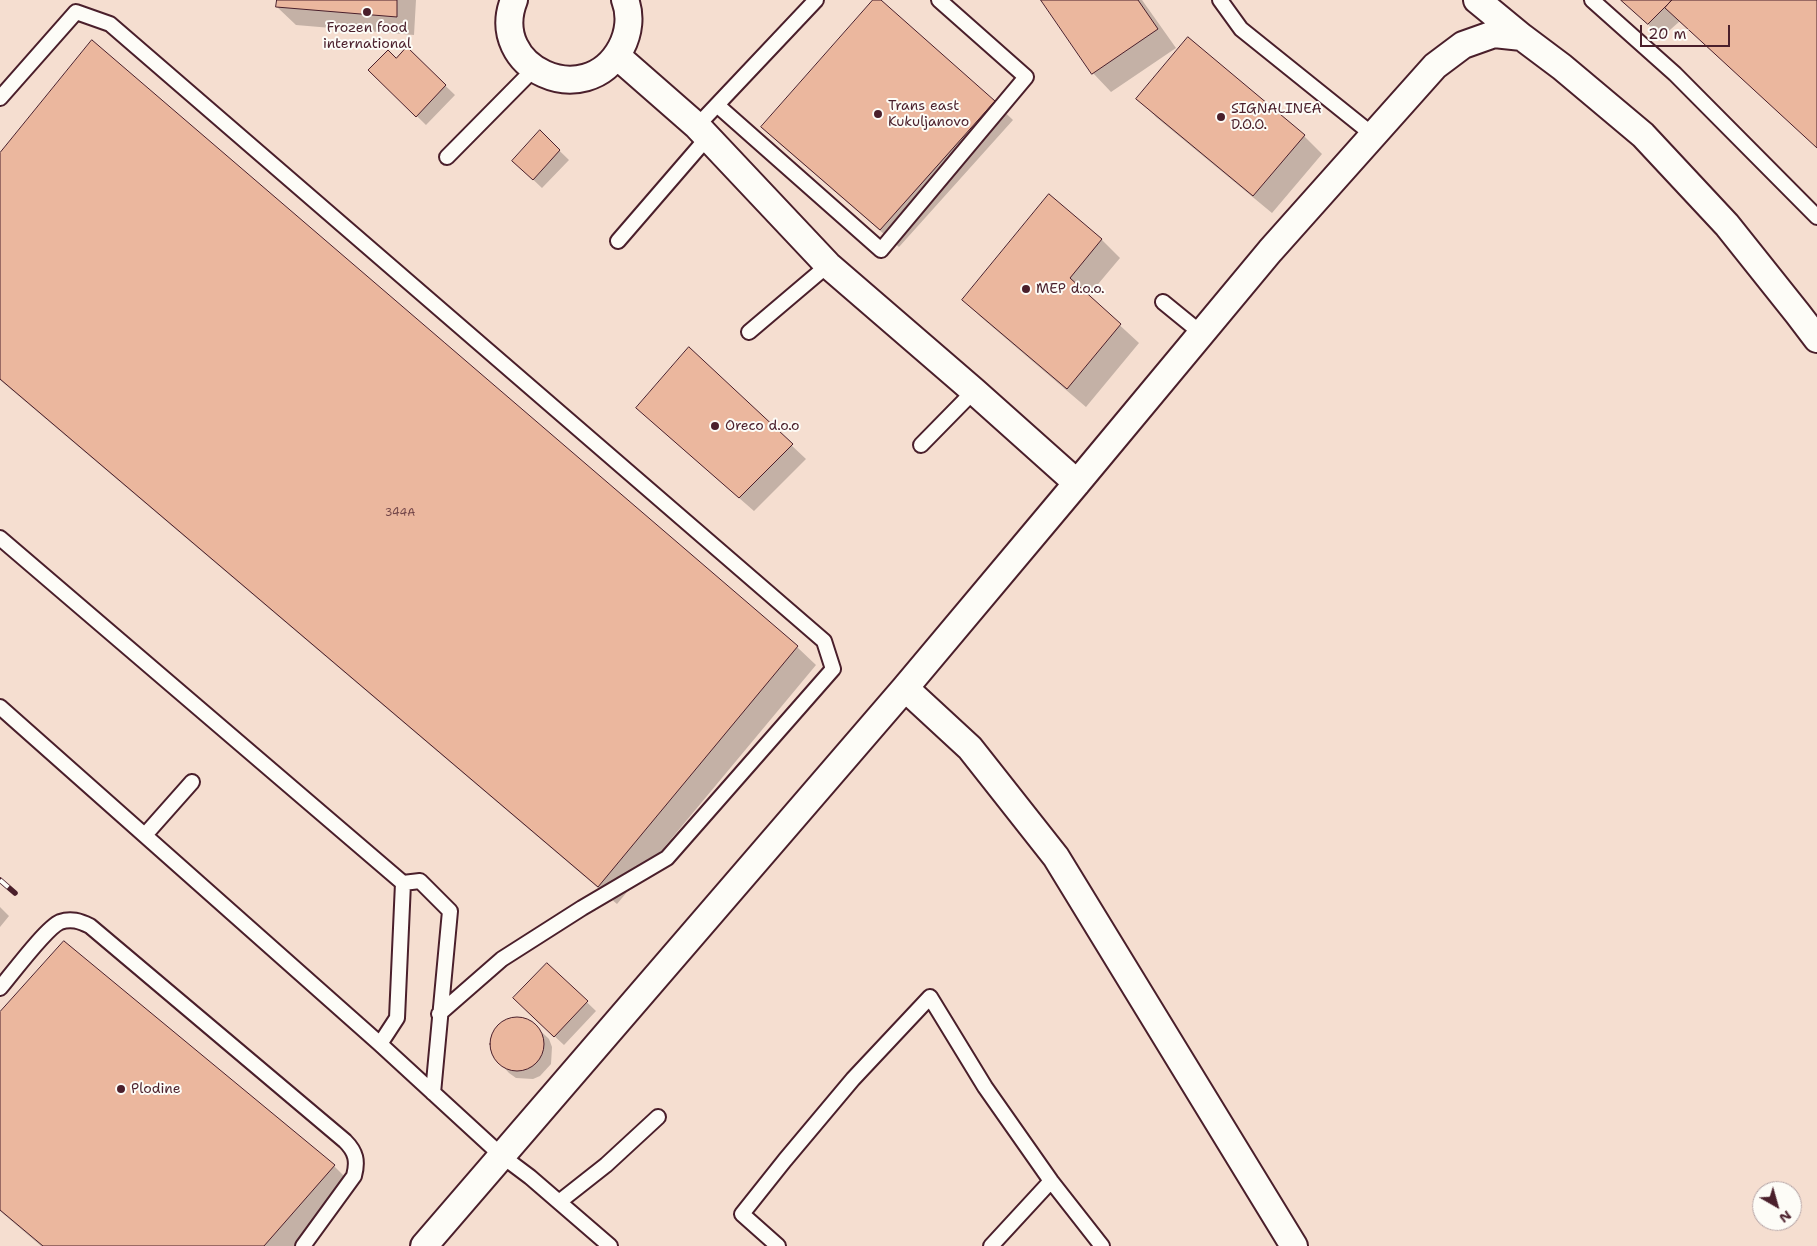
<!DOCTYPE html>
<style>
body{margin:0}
#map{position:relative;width:1817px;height:1246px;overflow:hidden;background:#f9eee5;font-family:"Shantell Sans",sans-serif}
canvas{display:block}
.north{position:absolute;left:1752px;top:1181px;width:50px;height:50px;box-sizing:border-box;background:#fdfcf7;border:1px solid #b5a4a5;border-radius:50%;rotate:142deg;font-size:14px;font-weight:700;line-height:20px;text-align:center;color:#4a1f2b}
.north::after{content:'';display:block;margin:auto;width:18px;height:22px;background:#4a1f2b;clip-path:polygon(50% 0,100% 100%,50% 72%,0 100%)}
.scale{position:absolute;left:1640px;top:25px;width:90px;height:22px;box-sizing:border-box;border:2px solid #4a1f2b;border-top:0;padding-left:6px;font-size:15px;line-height:18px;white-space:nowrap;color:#4a1f2b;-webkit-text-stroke:4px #fdfcf7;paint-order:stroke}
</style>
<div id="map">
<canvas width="1817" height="1246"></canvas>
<div class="north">N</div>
<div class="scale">20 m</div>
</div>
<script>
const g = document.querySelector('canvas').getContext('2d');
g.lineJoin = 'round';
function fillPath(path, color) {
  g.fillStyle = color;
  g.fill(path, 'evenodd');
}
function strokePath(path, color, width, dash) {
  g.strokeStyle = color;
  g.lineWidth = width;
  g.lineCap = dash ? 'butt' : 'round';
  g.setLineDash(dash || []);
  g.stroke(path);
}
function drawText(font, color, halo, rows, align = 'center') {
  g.font = font + ' "Shantell Sans",sans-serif';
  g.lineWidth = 4;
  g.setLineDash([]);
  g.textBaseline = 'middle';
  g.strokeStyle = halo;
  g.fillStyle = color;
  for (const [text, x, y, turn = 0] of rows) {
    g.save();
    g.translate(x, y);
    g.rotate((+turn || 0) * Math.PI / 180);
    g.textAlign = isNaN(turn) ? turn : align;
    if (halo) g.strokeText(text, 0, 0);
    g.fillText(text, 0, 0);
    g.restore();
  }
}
const built = new Path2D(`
 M0,0H1817V1246H0ZM1762,1191H1792V1221H1762Z`);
const shadow = new Path2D(`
 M278,0H416L414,35L296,25L277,7Z
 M875,0H879L994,102L1013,120L899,247L781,145L762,127Z
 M1042,0H1142L1176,48L1111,92L1093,73Z
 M1621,0H1817V148L1680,21L1662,37Z
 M92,42L797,647L816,665L617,904L0,380V155Z
 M407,49L455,95L426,125L370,70L396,60Z
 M1138,98L1304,136L1322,154L1272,213L1156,117Z
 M540,132L569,160L542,188L523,170Z
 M1049,195L1102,240L1120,258L1088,296L1139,343L1086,407L982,318L963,300Z
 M689,349L806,459L754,511L652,422Z
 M0,907L9,916L0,927Z
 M547,964L596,1011L564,1045L524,1008Z
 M0,1014L334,1166L352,1184L298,1246H41L0,1211Z
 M516,1018L532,1023L549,1039L552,1047L551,1064L540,1076L533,1079L516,1078L509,1073L500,1063L491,1048L494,1032L500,1025L507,1020Z`);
const building = new Path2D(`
 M277,0H397V17L276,7Z
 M873,0H881L995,101L880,230L761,127Z
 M1041,0H1138L1158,29L1092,74Z
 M1621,0H1672L1648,24Z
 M1672,0H1817V148L1665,8Z
 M1188,37L1305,135L1253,196L1136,99Z
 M92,40L798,646L598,887L0,379V153Z
 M407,47L446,85L416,117L368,70L388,50L396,58Z
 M540,130L560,150L533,180L512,161Z
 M1049,194L1102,239L1070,278L1121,324L1067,389L962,300Z
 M689,347L793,444L739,498L636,408Z
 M64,941L335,1165L264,1246H43L0,1210V1012Z
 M547,963L588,1001L554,1037L513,998Z
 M490 1044a27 27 0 1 1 54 0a27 27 0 1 1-54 0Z`);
const service = new Path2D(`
 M1220,0L1241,29L1373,135
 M1592,0L1675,74L1817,217
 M0,98L76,12L110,24L824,641L833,669L667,858L582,908L502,959L439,1014
 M717,105L881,250L1026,77L939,0
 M697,126L816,0
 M447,157L534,69
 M618,241L707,138
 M1163,302L1201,333
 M749,332L828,265
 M921,445L974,391
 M0,538L403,883L420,881L450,911L433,1093
 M0,707L380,1044L502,1156L530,1177L610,1246
 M145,835L192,782
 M0,988C12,974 46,928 60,922C71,918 80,921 90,926L345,1141C356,1152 358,1161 354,1176L303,1246
 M380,1044L397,1018L403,883
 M559,1202L606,1165L658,1117
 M778,1246L742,1214L785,1160L853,1079L930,997L985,1087L1051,1181L1102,1246
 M991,1246L1051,1181`);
const minor = new Path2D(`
 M514,0C487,68 586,113 621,48C629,33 631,15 625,0
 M1477,0L1522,37
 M617,56L697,126L828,265L974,391L1077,483
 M905,688L970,748L1056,857L1294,1246
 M424,1246L905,688L1077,483L1270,251L1435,66L1463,45L1494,34L1522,37L1562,67L1643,135L1727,225L1798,314L1817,339`);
const rail = new Path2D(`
 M0,880L15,893`);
const markers = [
 [367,12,5,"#4a1f2b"],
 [878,114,5,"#4a1f2b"],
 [1221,117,5,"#4a1f2b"],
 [1026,289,5,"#4a1f2b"],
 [715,426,5,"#4a1f2b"],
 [121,1089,5,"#4a1f2b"]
];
const numberNames = [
 ["344A",400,513]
];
const poiNames = [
 ["Frozen food",367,28,"center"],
 ["international",367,44,"center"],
 ["Trans east",888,106],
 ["Kukuljanovo",888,122],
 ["SIGNALINEA",1231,109],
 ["D.O.O.",1231,125],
 ["MEP d.o.o.",1036,289],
 ["Oreco d.o.o",725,426],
 ["Plodine",131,1089]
];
fillPath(built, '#f5ded0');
fillPath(shadow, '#0003');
fillPath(building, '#ebb79e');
strokePath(building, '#4a1f2b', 1);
strokePath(service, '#4a1f2b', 18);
strokePath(minor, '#4a1f2b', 30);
strokePath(service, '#fdfcf7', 14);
strokePath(minor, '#fdfcf7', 26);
strokePath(rail, '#4a1f2b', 5.5);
strokePath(rail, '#fdfcf7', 4, [11]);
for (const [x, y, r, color] of markers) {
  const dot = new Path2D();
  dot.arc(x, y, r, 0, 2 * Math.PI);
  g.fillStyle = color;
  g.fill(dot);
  strokePath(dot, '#fdfcf7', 2);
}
drawText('11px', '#724548', null, numberNames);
drawText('14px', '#4a1f2b', '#fdfcf7', poiNames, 'left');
</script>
